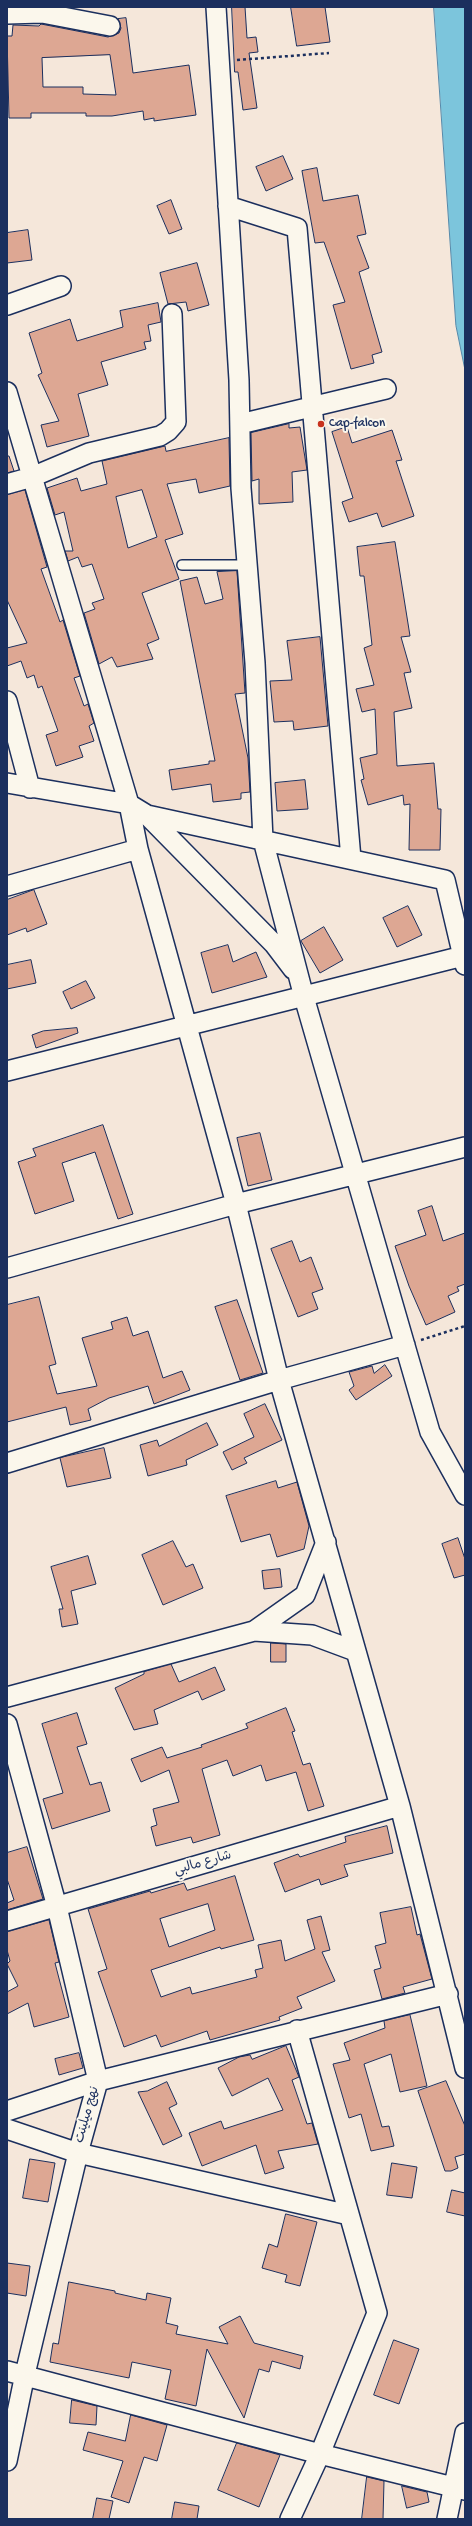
<!DOCTYPE html>
<meta charset="utf-8">
<style>
body{margin:0}
#map{position:relative;width:472px;height:2526px;overflow:hidden;background:#f5e7da;font-family:"Gochi Hand",sans-serif}
canvas{display:block}
.frame{position:absolute;inset:0;border:8px solid #1b2f5e;pointer-events:none}
</style>
<div id="map">
<canvas width="472" height="2526"></canvas>
<div class="frame"></div>
</div>
<script>
const g = document.querySelector('canvas').getContext('2d');
g.lineJoin = 'round';
function fillPath(path, color) {
  g.fillStyle = color;
  g.fill(path, 'evenodd');
}
function strokePath(path, color, width, dash) {
  g.strokeStyle = color;
  g.lineWidth = width;
  g.lineCap = dash ? 'butt' : 'round';
  g.setLineDash(dash || []);
  g.stroke(path);
}
function drawText(font, color, halo, rows, align = 'center') {
  g.font = font + ' "Gochi Hand","Playpen Sans Arabic",sans-serif';
  g.lineWidth = 4;
  g.setLineDash([]);
  g.textBaseline = 'middle';
  g.strokeStyle = halo;
  g.fillStyle = color;
  for (const [text, x, y, turn = 0] of rows) {
    g.save();
    g.translate(x, y);
    g.rotate((+turn || 0) * Math.PI / 180);
    g.textAlign = isNaN(turn) ? turn : align;
    if (halo) g.strokeText(text, 0, 0);
    g.fillText(text, 0, 0);
    g.restore();
  }
}
const water = new Path2D(`
 M434,7H465V370L456,326Z`);
const building = new Path2D(`
 M232,7H245L247,38L256,37L258,52L249,53L257,108L243,110L238,72H235Z
 M291,7H325L330,42L297,46Z
 M126,18L133,73L189,65L196,115L154,121V118L144,120L143,111L112,116H86V113H31V118H9L7,36H12L13,25L39,26L41,24L108,37L119,33L121,28L118,19ZM110,55L116,95L83,94V87H43L42,58Z
 M283,156L293,179L266,191L256,167Z
 M317,168L323,201L358,195L366,234L357,236L369,268L359,272L382,352L372,355L374,363L351,369L333,305L345,302L324,242L315,243L302,171Z
 M171,200L182,229L169,234L157,206Z
 M28,230L32,260L7,263V233Z
 M197,263L209,305L188,311L186,302L168,304L160,273Z
 M158,303L161,322L148,325L151,341L144,342L146,349L101,362L108,385L78,394L89,436L47,447L41,425L59,421L38,375L42,373L29,333L70,319L77,341L123,327L120,311Z
 M289,424V428L300,427L307,470L292,472L293,502L259,504V479L252,481L251,433Z
 M347,427L352,443L392,430L402,460L396,461L414,516L382,527L377,513L349,522L342,502L353,498L332,432Z
 M229,438L230,486L199,493L196,479L167,484L183,534L165,540L179,579L142,593L159,639L147,644L153,659L117,667L112,657L99,664L84,613L95,609L92,603L104,599L92,564L82,567L78,557L68,561L65,551H73L64,512L55,515L47,488L77,478L81,491L107,484L102,461L165,446L166,451ZM142,490L157,537L128,548L116,497Z
 M7,456H9L14,471L7,473Z
 M25,490L47,567L41,569L60,622L63,620L80,676L74,678L84,706L88,704L94,723L89,726L94,741L79,746L83,757L56,766L46,735L58,731L42,686L38,688L34,675L27,678L21,661L7,666V648L27,643L7,600V495Z
 M395,542L410,636L401,637L411,672L404,673L412,708L394,712L397,766L434,763L438,809H441L440,850H409L410,804L404,805L403,795L368,805L361,780L364,779L360,758L377,754L375,709L362,712L356,689L374,685L364,648L372,645L364,576H360L357,547Z
 M237,571L245,693L235,694L248,758L250,792L241,793V799L213,802L211,784L172,790L169,770L209,764V761H215L180,581L197,577L205,604L223,599L217,572Z
 M320,637L328,726L294,730L293,721L274,722L270,681L292,680L287,641Z
 M305,780L308,809L277,811L275,783Z
 M34,890L47,924L27,932L26,928L7,935V900Z
 M408,906L422,935L397,947L383,918Z
 M324,927L343,960L320,973L301,941Z
 M228,945L233,962L256,952L267,977L212,993L201,953Z
 M31,960L36,983L7,989V965Z
 M86,981L95,998L71,1009L63,992Z
 M77,1028L78,1033L36,1048L32,1035L43,1031Z
 M103,1125L133,1214L118,1219L95,1152L62,1163L74,1201L35,1214L18,1162L36,1156L33,1149Z
 M260,1133L272,1180L248,1186L237,1138Z
 M432,1206L443,1241L465,1233V1284L457,1287L459,1291L448,1296L455,1312L426,1325L409,1286L395,1246L426,1235L418,1211Z
 M292,1241L300,1262L311,1257L323,1289L312,1293L318,1309L298,1317L271,1249Z
 M39,1297L56,1364L49,1366L57,1394L97,1386L82,1338L113,1329L111,1322L127,1317L133,1336L148,1331L163,1378L182,1371L190,1390L154,1404L148,1386L109,1398L88,1409L91,1420L70,1425L66,1407L7,1422V1305Z
 M237,1300L263,1373L240,1380L215,1307Z
 M385,1365L392,1376L356,1400L349,1390L354,1386L349,1372L372,1366L374,1373Z
 M265,1404L282,1440L244,1458L247,1463L232,1470L223,1452L254,1437L244,1414Z
 M207,1423L218,1445L186,1460L187,1465L148,1476L140,1445L157,1440L159,1446Z
 M104,1448L111,1478L67,1487L60,1458Z
 M276,1481L278,1488L297,1482L309,1526L304,1549L277,1557L270,1534L241,1542L226,1496Z
 M458,1538L465,1559V1575L454,1578L442,1544Z
 M173,1541L186,1567L193,1564L203,1588L163,1605L142,1555Z
 M88,1556L96,1584L71,1591L78,1624L62,1627L59,1609H63L51,1567Z
 M280,1569L282,1587L264,1589L262,1571Z
 M271,1643L286,1644V1662H271Z
 M171,1664L179,1682L215,1667L225,1690L202,1700L198,1691L154,1710L158,1724L134,1730L115,1688L144,1674V1672Z
 M286,1708L295,1731L292,1732L303,1765L310,1763L324,1806L308,1811L296,1772L266,1781L261,1765L233,1776L227,1760L202,1769L220,1835L193,1843L191,1837L156,1846L151,1827L157,1825L153,1809L179,1802L169,1770L141,1782L131,1759L162,1747L167,1758L202,1747L201,1745L248,1728L246,1724Z
 M77,1713L87,1744L77,1747L90,1785L101,1782L110,1811L52,1829L43,1799L63,1793L42,1724Z
 M387,1826L393,1853L344,1865L348,1876L321,1885L319,1879L285,1892L274,1863L298,1854L300,1857L346,1842L345,1837Z
 M27,1847L43,1899L7,1910V1903L14,1900L7,1879V1853Z
 M235,1876L254,1940L221,1949L220,1947L151,1970L161,1997L190,1987L192,1994L257,1977L255,1970L263,1968L258,1945L281,1940L285,1961L315,1949L307,1920L321,1916L330,1950L322,1952L335,1981L297,1997L302,2008L279,2017L280,2020L210,2040L207,2031L161,2047L156,2035L124,2047L98,1972L107,1969L88,1909L150,1891L151,1893L184,1883L187,1890ZM208,1904L215,1930L169,1947L160,1919Z
 M411,1907L417,1935L420,1934L432,1979L403,1987L405,1993L382,1999L374,1970L381,1968L375,1946L386,1943L380,1913Z
 M49,1920L59,1962L55,1963L69,2017L34,2027L28,2003L7,2014V1992L18,1986L7,1964L10,1961L7,1950V1932Z
 M410,2015L427,2086L400,2092L391,2054L364,2064L382,2127L389,2126L394,2146L371,2151L361,2114L349,2118L333,2064L350,2060L344,2043L385,2028L384,2021Z
 M286,2046L299,2077L292,2080L307,2124L312,2123L318,2144L278,2151L284,2168L265,2174L256,2145L202,2166L189,2133L221,2121L224,2129L283,2110L268,2078L232,2096L218,2068L239,2057L250,2055L252,2059Z
 M79,2053L83,2068L59,2075L55,2059Z
 M446,2081L465,2126V2154L455,2157L458,2168L451,2171H445L418,2091Z
 M167,2082L177,2104L169,2108L182,2136L163,2145L138,2092L147,2091Z
 M30,2159L55,2163L48,2202L23,2198Z
 M392,2163L417,2167L412,2198L387,2195Z
 M452,2190L465,2193V2216L447,2212Z
 M286,2214L317,2222L300,2286L285,2282L287,2275L262,2268L269,2244L277,2247Z
 M7,2263L30,2266L26,2296L7,2293Z
 M69,2282L115,2291V2293L146,2300L147,2293L171,2298L166,2323L178,2326L176,2334L228,2344L219,2327L240,2316L254,2343L303,2356L300,2369L272,2361L269,2372L259,2369L244,2418L207,2349L196,2406L165,2399L171,2370L132,2362L129,2378L50,2362L53,2343L58,2344Z
 M394,2340L419,2349L399,2404L374,2395Z
 M72,2400L97,2406L96,2425L70,2423Z
 M131,2415L167,2425L157,2461L144,2457L129,2503L111,2497L123,2461L83,2450L88,2432L125,2441Z
 M237,2443L280,2455L259,2507L218,2490Z
 M367,2477L384,2481L383,2519H362Z
 M402,2486L427,2492L429,2502L407,2508Z
 M97,2498L113,2501L109,2519H93Z
 M175,2502L199,2506L197,2519H172Z`);
const path = new Path2D(`
 M237,60L329,53
 M421,1340L465,1326`);
const lane = new Path2D(`
 M182,565H248`);
const street = new Path2D(`
 M216,7L239,380L241,488L255,663L263,840L304,997L430,1432L465,1495
 M7,14L42,13L110,26
 M228,206L297,228L351,859
 M7,305L61,286
 M7,392L129,804L138,849L236,1204L279,1380L400,1806L465,2068
 M240,424L386,389
 M7,484L32,477L89,453L160,436L168,431L176,422L172,314
 M7,701L30,788
 M7,783L129,804L147,815L445,880L465,965
 M147,815L274,944L293,969
 M7,886L138,849
 M7,1071L463,956
 M7,1268L236,1204L465,1147
 M7,1463L279,1380L405,1345
 M254,1631L312,1635L355,1651
 M7,1697L254,1631L305,1595L326,1542
 M7,1724L57,1907L98,2081L78,2153L25,2374L7,2461
 M7,1921L400,1806
 M7,2111L98,2081L448,1994
 M7,2129L78,2153L349,2215
 M7,2371L320,2454L465,2490
 M290,2519L320,2454L377,2313L297,2030
 M447,2519L465,2433`);
const markers = [
 [321,424,4,"#c8321e"]
];
const poiNames = [
 ["Cap-falcon",329,424]
];
const streetNames = [
 ["شارع مالبي",203,1864,-16],
 ["نهج ميلينت",88,2115,-74]
];
fillPath(water, '#7cc5dc');
strokePath(water, '#5589aa', 1);
fillPath(building, '#dda793');
strokePath(building, '#1b2f5e', 1);
strokePath(lane, '#1b2f5e', 12);
strokePath(street, '#1b2f5e', 22);
strokePath(path, '#1b2f5e', 2.5, [3, 3]);
strokePath(lane, '#fbf7ec', 9);
strokePath(street, '#fbf7ec', 19);
for (const [x, y, r, color] of markers) {
  const dot = new Path2D();
  dot.arc(x, y, r, 0, 2 * Math.PI);
  g.fillStyle = color;
  g.fill(dot);
  strokePath(dot, '#fbf7ec', 1.5);
}
drawText('13px', '#1b2f5e', '#fbf7ec', poiNames, 'left');
drawText('13px', '#1b2f5e', '#fbf7ec', streetNames);
</script>
